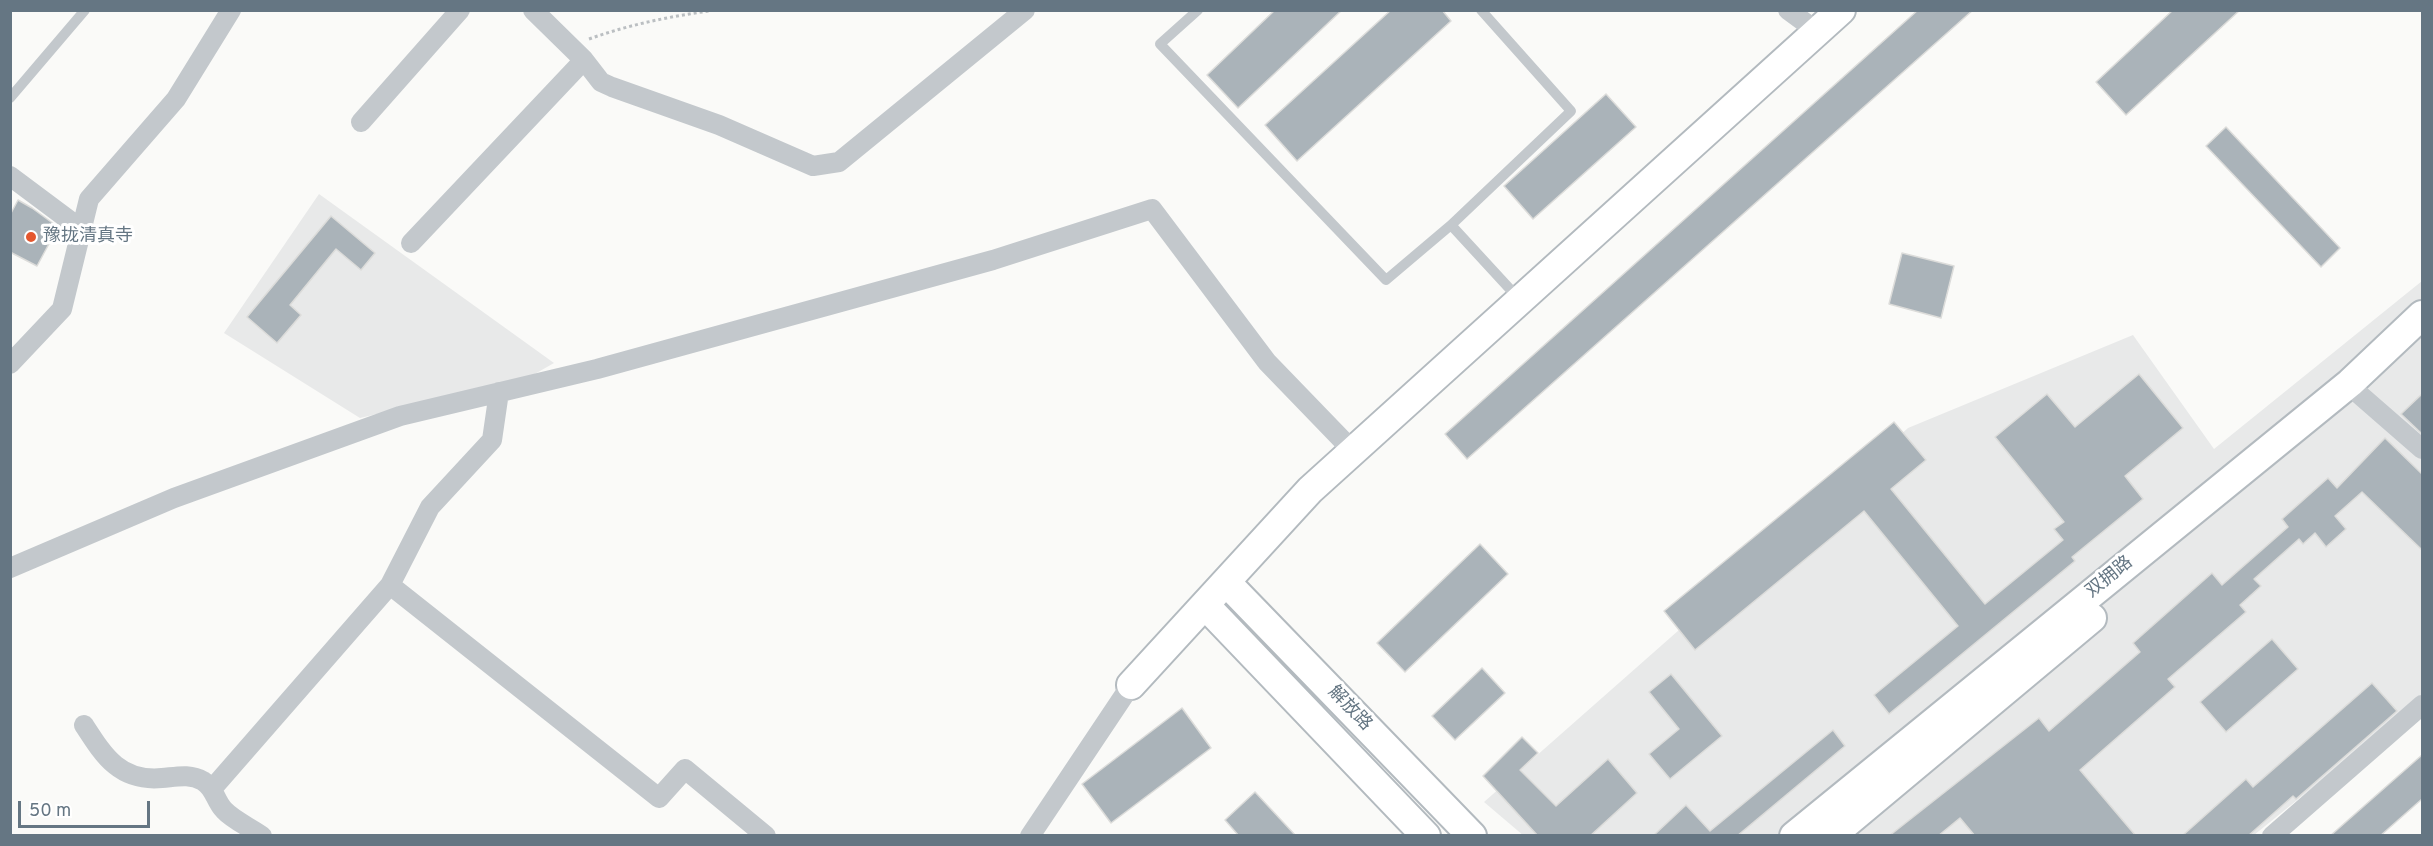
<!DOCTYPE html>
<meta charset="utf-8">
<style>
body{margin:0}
#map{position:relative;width:2433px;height:846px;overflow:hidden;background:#fafaf8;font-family:Overpass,sans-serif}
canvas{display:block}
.frame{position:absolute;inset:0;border:12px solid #657683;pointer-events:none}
.scale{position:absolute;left:18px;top:801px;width:132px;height:27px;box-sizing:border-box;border:3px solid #657683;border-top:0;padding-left:8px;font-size:18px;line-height:21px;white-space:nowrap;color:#657683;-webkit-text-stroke:4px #fff;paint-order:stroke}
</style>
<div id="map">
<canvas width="2433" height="846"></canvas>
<div class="frame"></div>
<div class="scale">50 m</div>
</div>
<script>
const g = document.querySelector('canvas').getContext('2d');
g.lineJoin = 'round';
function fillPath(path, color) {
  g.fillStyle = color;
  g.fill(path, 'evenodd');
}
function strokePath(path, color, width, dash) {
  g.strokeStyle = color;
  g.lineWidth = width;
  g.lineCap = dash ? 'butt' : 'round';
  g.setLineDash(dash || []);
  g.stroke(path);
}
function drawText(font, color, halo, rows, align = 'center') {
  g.font = font + ' Overpass,"Noto Sans SC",sans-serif';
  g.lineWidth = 6;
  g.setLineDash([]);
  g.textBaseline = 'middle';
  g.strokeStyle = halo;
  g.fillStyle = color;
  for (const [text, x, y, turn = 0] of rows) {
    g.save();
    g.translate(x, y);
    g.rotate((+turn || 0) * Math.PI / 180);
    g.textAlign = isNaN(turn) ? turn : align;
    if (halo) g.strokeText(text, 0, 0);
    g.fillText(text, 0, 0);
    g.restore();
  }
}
const built = new Path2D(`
 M319,194L554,363L526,379L360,418L224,333Z
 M2422,281V699L2254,835L1524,836L1484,802L1908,428L2133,335L2214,449Z`);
const building = new Path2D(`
 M1275,10H1342L1238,108L1207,75Z
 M1391,10H1442L1451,21L1297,161L1265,125Z
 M1918,10H1973L1467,459L1445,434Z
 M2173,10H2240L2126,115L2096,82Z
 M1606,94L1636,127L1533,219L1504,186Z
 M2226,127L2340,248L2321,267L2206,146Z
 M18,200L32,208L58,227L37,266L10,252V215Z
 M331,216L375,253L361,270L336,249L290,305L301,315L277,343L247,317Z
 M1902,253L1954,266L1941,318L1889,304Z
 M2139,374L2183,428L2125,476L2143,499L2072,557L2075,561L1889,714L1874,695L1958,626L1864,511L1695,650L1664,611L1894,422L1926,460L1891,489L1985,604L2063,540L2054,529L2064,522L1995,437L2047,394L2075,427Z
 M2422,394V434L2401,414Z
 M2385,438L2422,474V550L2362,492L2335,516L2346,529L2326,547L2315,533L2303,544L2299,539L2254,579L2261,586L2240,605L2246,612L2168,679L2175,687L2080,770L2136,836H1975L1960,818L1938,836H1889L2039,718L2049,731L2140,652L2133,643L2212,573L2222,585L2288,527L2282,519L2328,478L2337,488Z
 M1480,544L1508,574L1405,672L1377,643Z
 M2272,639L2298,669L2226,732L2200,702Z
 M1482,668L1505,693L1455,740L1432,716Z
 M1671,674L1722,736L1670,779L1649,754L1679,729L1649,692Z
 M2372,683L2397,711L2296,799L2293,796L2248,836H2182L2246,779L2253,787Z
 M1182,708L1211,748L1111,823L1082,784Z
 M1833,730L1845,746L1737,836H1653L1686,805L1710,831Z
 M1522,737L1538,753L1520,770L1556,806L1608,759L1637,793L1590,836H1538L1483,776Z
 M2422,755V799L2380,836H2330Z
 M1255,792L1296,836H1239L1225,820Z`);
const path = new Path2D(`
 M589,39C631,24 672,16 716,10`);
const lane = new Path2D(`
 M1198,10L1160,44L1386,280L1451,225L1520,300
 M10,98L85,10
 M1451,225L1571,111L1481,10`);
const street = new Path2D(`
 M533,10L584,60
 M1788,10L1818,32
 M361,122L460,10
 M10,176L81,229
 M411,243L584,60L601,82L612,87L719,125L813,166L839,162L1025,10
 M10,364L62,309L89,199L176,99L231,10
 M2360,395L2422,449
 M10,568L174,498L400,416L597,369L993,260L1152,209L1267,362L1353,451
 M390,585L659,798L685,769L766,836
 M84,725C104,756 120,782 162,778C175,777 190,773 203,781C215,788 215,801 224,810C233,820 251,828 262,836
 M212,789L390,585L430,507L492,440L499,392
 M1030,836L1131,685
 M2272,836L2422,705`);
const secondary = new Path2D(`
 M1226,582L1472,836
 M1205,605L1426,836
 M1131,685L1310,490L1841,10
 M1794,836L2350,383L2422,315
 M1831,836L2092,618`);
const markers = [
 [31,237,6,"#e4572e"]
];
const poiNames = [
 ["豫拢清真寺",43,237]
];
const streetNames = [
 ["双拥路",2110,578,-39],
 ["解放路",1349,709,46]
];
fillPath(built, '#e8e9e9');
fillPath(building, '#aab3b9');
strokePath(building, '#dcdcda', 1.5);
strokePath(secondary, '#b3babf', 32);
strokePath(path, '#bbbfc2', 3, [3, 3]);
strokePath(lane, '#c3c8cc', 10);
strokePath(street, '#c3c8cc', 20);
strokePath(secondary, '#fff', 28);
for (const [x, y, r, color] of markers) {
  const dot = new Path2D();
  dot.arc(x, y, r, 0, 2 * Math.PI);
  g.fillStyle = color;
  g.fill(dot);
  strokePath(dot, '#fff', 2);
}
drawText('18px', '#657683', '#fff', poiNames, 'left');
drawText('18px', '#657683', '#fff', streetNames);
</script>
